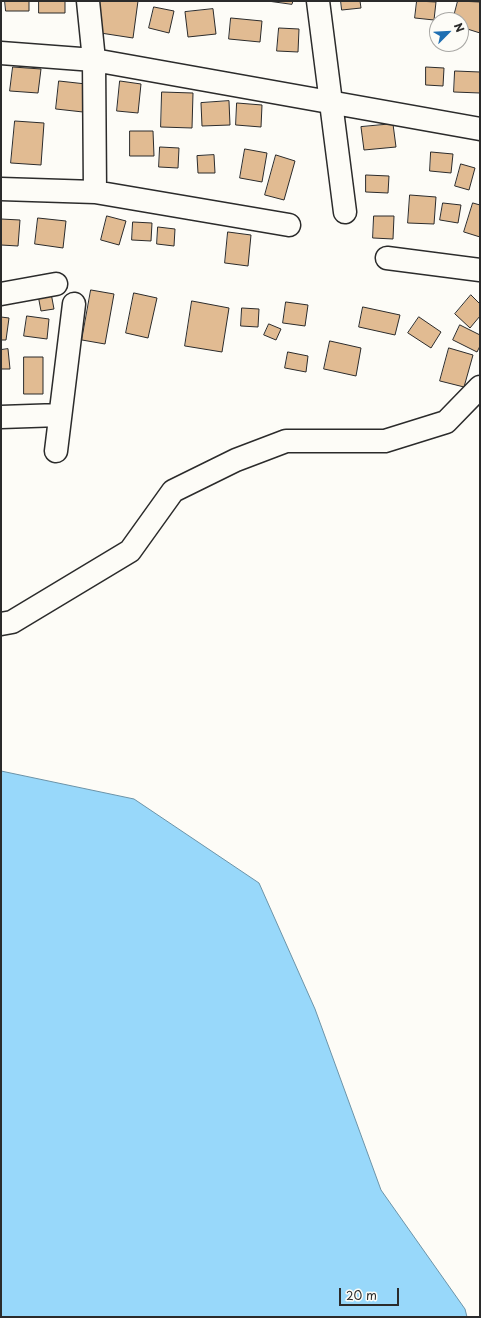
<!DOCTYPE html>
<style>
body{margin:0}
#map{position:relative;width:481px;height:1318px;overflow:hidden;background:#fdfcf7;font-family:"Playpen Sans",sans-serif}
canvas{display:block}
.frame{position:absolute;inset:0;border:2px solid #2b2b2b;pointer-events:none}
.north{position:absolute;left:429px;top:12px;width:40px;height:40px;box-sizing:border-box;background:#fdfcf7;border:1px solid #a9a8a5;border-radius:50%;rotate:66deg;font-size:11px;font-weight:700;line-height:16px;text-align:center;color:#2b2b2b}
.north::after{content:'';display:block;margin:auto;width:14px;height:18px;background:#1f6fb2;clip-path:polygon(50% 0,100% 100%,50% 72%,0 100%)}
.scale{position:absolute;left:339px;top:1288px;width:60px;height:18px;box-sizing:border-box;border:2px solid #2b2b2b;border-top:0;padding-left:5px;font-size:12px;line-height:14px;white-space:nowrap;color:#2b2b2b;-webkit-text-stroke:3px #fdfcf7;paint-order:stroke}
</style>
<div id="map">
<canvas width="481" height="1318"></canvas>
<div class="frame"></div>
<div class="north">N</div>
<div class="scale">20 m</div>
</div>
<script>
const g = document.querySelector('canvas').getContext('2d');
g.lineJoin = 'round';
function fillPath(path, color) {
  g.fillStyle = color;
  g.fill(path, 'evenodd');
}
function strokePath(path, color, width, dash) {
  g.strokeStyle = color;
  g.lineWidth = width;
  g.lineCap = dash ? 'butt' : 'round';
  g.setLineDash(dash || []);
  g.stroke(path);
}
const water = new Path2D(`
 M1,771L134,799L259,883L315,1009L381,1190L465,1309L467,1317H1Z`);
const building = new Path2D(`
 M5,1H29V11H6Z
 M39,1H65V13H39Z
 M98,1H138L133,38L94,32Z
 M268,1H293L292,4Z
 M341,1H360L361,8L342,10Z
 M417,1L436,2L434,20L415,18Z
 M458,1L480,2V33L461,27V20H453Z
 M154,7L174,11L169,33L149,28Z
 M213,9L216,34L188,37L185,12Z
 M231,18L262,21L260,42L229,39Z
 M279,28L299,29L298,52L277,51Z
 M13,67L41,69L38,93L10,91Z
 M426,67L444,68L443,86L426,85Z
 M455,71L480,72V93L454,92Z
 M59,81L86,84L83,112L56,109Z
 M120,81L141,84L138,113L117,111Z
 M162,92L193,93L192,128L161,127Z
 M229,101L230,125L202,126L201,103Z
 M237,103L262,105L261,127L236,125Z
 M15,121L44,123L41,165L11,163Z
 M393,124L396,147L364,150L361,127Z
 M130,131H153L154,156H130Z
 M160,147L179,148L178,168L159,167Z
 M245,149L267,153L262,182L240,178Z
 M431,152L453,154L451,173L430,171Z
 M214,155L215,173H198L197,156Z
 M276,155L295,161L284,200L265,195Z
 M461,164L475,168L469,190L455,186Z
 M366,175L389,176L388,193L366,192Z
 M410,195L436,197L434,224L408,223Z
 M443,203L461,205L458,223L440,220Z
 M473,203L480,205V237L464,232Z
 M107,216L126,221L119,245L101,240Z
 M374,216H394L393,239L373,238Z
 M38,218L66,221L63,248L35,244Z
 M1,219L20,220L18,246L1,245Z
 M133,222L152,223L151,241L132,240Z
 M158,227L175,229L174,246L157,244Z
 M228,232L251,235L248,266L225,263Z
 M91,290L114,294L105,344L82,340Z
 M51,293L54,309L41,311L38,295Z
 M134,293L157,298L148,338L126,333Z
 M471,295L480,304V316L470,328L455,314Z
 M192,301L229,308L222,352L185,346Z
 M286,302L308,305L305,326L283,323Z
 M363,307L400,315L395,335L359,327Z
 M242,308L259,309L258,327L241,326Z
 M27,316L49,319L47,339L24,336Z
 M1,317L9,318L6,340H1Z
 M419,317L441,332L431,348L408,333Z
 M269,324L281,329L276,340L264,335Z
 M460,325L480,335V346L477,352L453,340Z
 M330,341L361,348L356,376L324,369Z
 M449,348L473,355L464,387L440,381Z
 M8,349L10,369H1V350Z
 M288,352L308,356L306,372L285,368Z
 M24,357H43V394H24Z`);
const minor = new Path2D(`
 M88,1L94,60L95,192
 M318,1L345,212
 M1,53L94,60L480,129
 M1,189L95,192L289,225
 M387,258L480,270
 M1,294L56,284
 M1,417L60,415
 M56,451L74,304
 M1,624L12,622L130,551L173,491L236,460L286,441H385L446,422L480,387`);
fillPath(water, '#98d8fa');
strokePath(water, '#6c93a7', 1);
fillPath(building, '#e1bb92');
strokePath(building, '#2b2b2b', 1);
strokePath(minor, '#2b2b2b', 25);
strokePath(minor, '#fdfcf7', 22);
</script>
